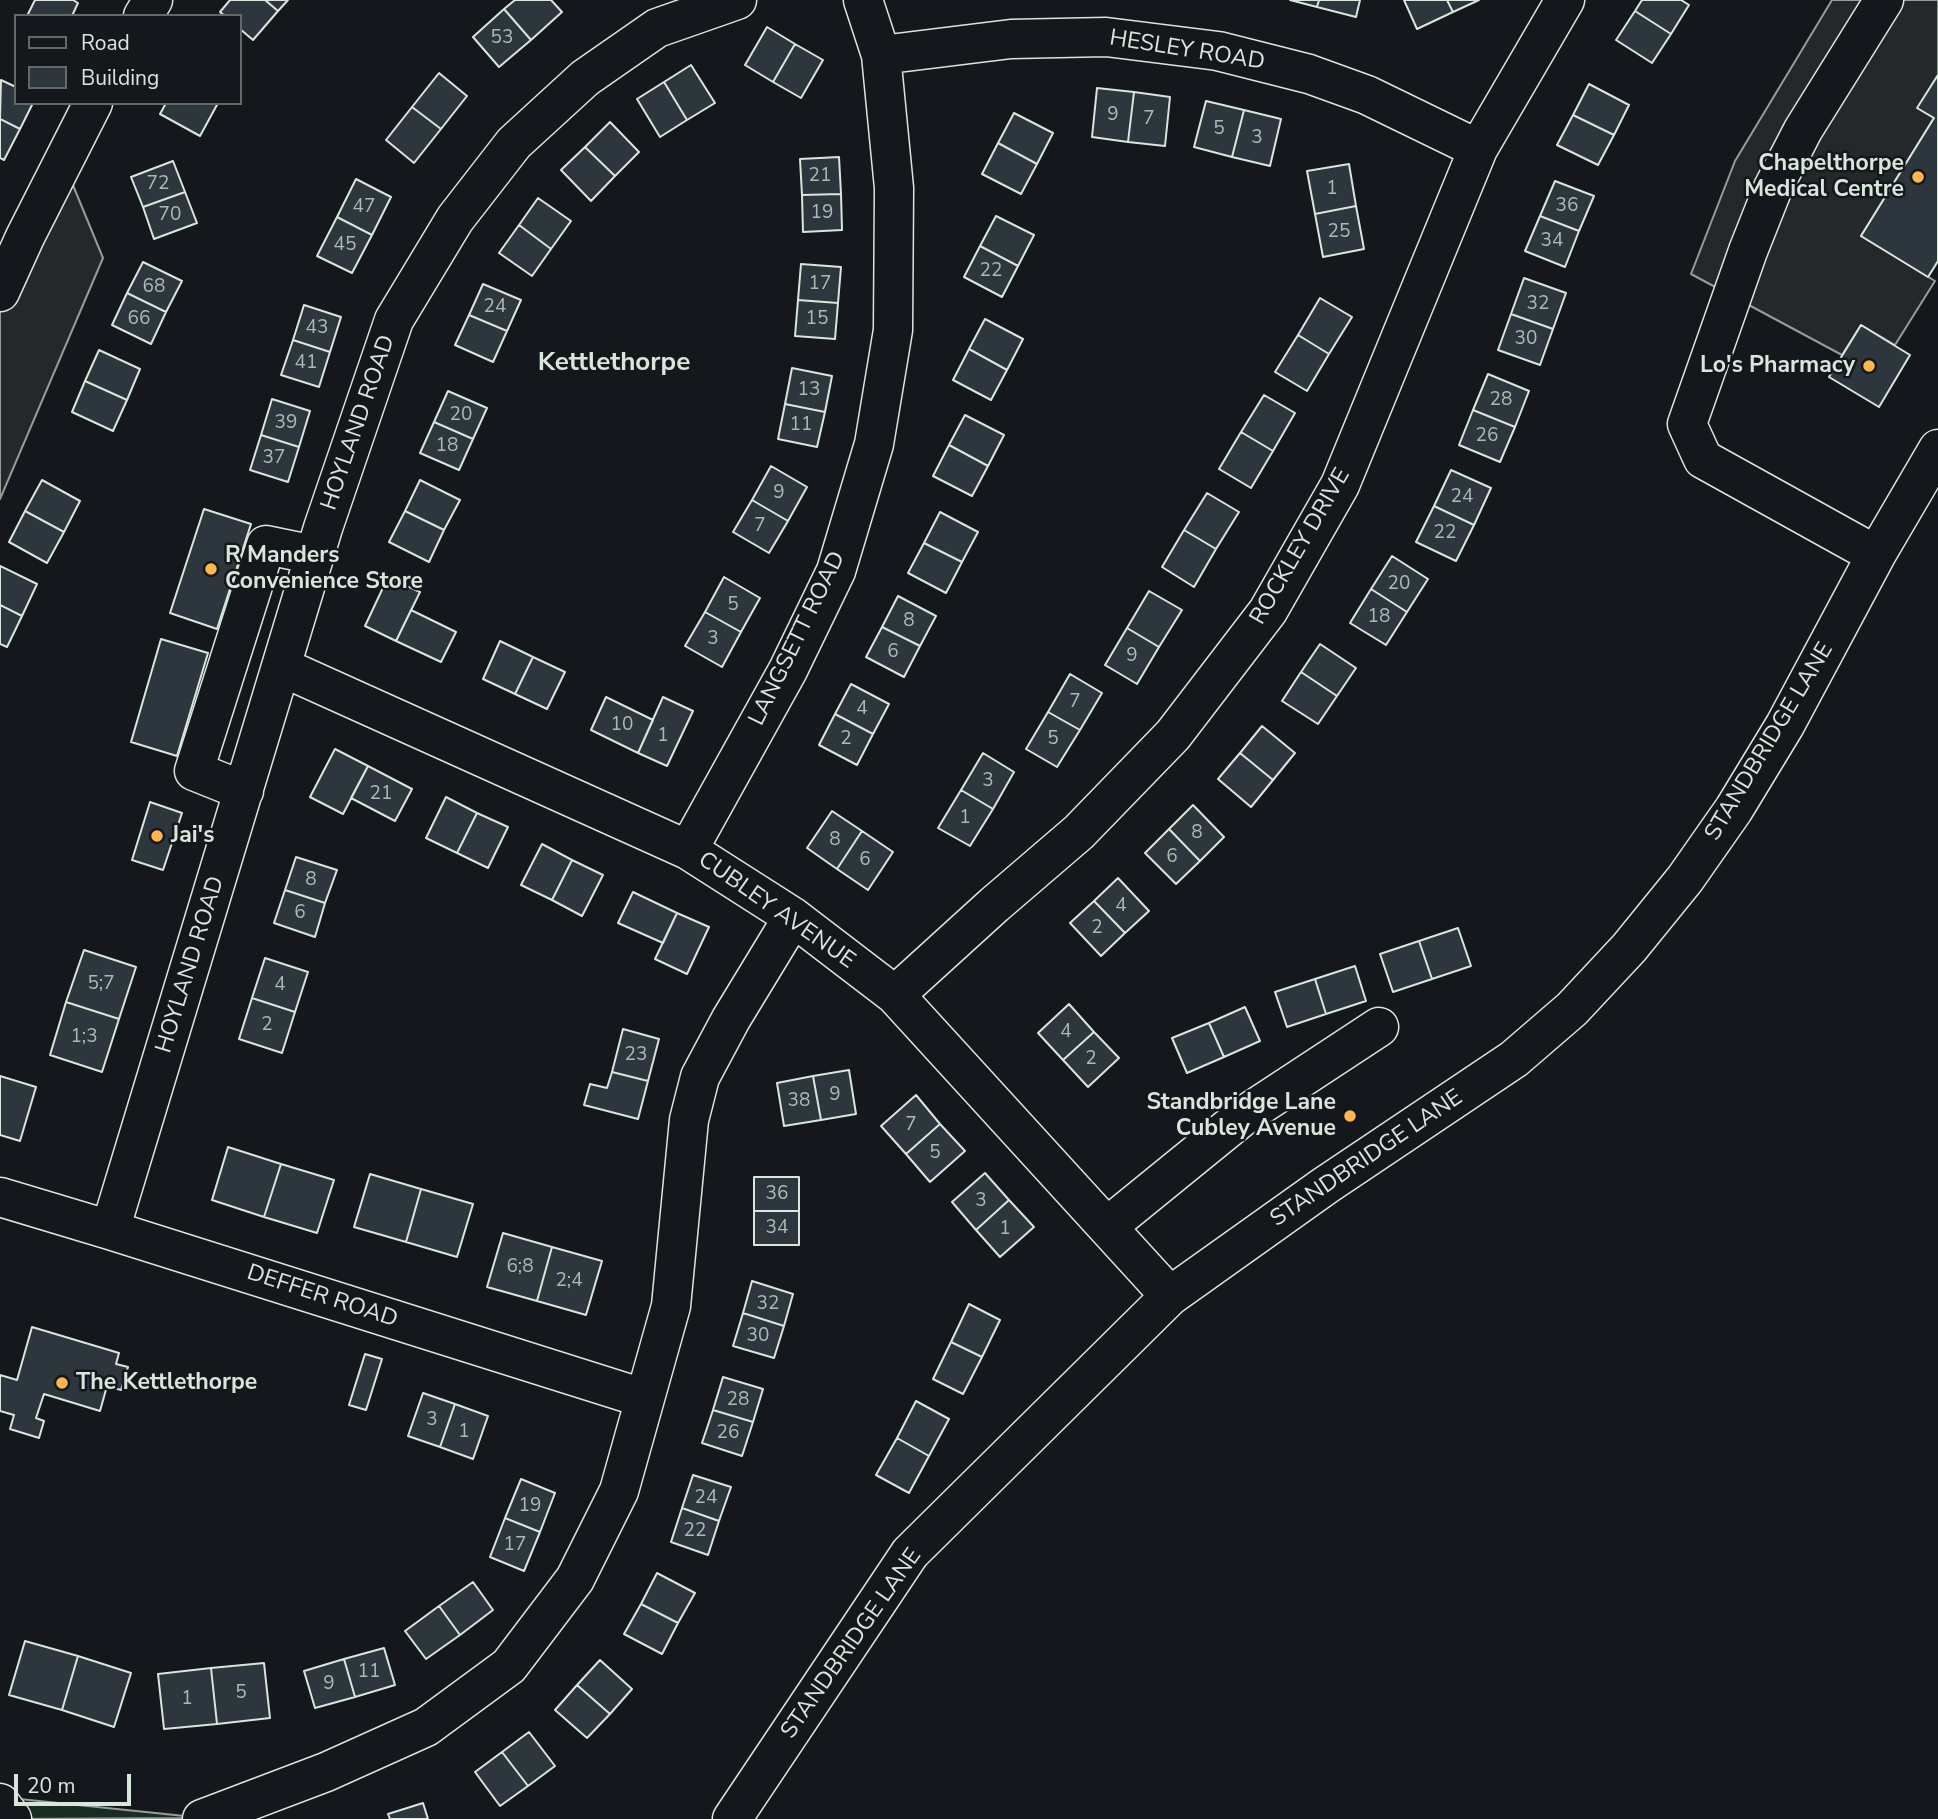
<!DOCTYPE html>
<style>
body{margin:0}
#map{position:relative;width:1938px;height:1819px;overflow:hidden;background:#14181c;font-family:"Nunito Sans",sans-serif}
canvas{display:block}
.legend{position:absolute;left:14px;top:14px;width:228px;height:91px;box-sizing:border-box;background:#14181c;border:2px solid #626a69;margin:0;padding:9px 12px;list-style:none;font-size:21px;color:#d8e6dc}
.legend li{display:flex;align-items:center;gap:14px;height:35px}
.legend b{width:35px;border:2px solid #626a69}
.scale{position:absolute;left:14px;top:1774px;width:117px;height:32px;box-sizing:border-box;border:4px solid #d8e6dc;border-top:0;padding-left:9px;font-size:21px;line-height:24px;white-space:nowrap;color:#d8e6dc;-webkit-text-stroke:5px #14181c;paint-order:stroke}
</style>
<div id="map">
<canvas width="1938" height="1819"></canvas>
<ul class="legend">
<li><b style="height:9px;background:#14181c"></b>Road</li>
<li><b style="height:19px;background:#2c363c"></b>Building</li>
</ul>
<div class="scale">20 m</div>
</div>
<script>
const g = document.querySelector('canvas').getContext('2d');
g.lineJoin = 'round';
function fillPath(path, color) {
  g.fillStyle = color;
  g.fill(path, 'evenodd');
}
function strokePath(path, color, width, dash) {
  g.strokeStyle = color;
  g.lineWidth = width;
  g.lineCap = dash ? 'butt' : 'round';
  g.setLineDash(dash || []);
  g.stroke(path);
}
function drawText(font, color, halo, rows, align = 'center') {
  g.font = font + ' "Nunito Sans",sans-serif';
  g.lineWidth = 5;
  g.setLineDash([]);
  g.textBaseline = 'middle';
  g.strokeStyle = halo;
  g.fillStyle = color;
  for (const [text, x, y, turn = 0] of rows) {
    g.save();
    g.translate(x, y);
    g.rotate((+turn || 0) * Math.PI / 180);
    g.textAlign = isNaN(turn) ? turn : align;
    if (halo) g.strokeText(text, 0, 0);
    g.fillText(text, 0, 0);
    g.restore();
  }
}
const green = new Path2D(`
 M0,1797L204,1818L12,1819Z`);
const parking = new Path2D(`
 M1832,0H1938V75L1918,108L1934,118L1861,236L1935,281L1895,345L1861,325L1842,355L1691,274L1735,161Z
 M63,161L103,258L0,499V292Z`);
const building = new Path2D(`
 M35,0H73L78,3L72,16H27Z
 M230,0H265L278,11L253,40L240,29V16H225L220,12Z
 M265,0H288L278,11Z
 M515,0H551L562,12L531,40L504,9Z
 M1290,0H1319L1317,7Z
 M1319,0H1360L1356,17L1317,7Z
 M1404,0H1447L1453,12L1417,29Z
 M1447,0H1479L1453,12Z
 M1642,0H1681L1689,5L1671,34L1635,11Z
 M504,9L531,40L499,67L473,37Z
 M1635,11L1671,34L1652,63L1616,40Z
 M767,27L795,44L773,82L745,65Z
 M795,44L823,60L801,98L773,82Z
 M691,65L715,103L687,120L664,82Z
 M439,73L467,96L441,129L412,107Z
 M1938,75V261L1928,277L1861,236L1934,118L1917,108Z
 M1,80L16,87V103H33L20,129L0,119Z
 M664,82L687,120L660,137L637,99Z
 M1589,84L1629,105L1614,135L1573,115Z
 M1097,88L1134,92L1128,142L1092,137Z
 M1134,92L1170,97L1165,146L1128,142Z
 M1206,101L1244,110L1232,157L1194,147Z
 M166,103H218L200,136L160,114Z
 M412,107L441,129L414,163L386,140Z
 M1244,110L1281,119L1270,166L1232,157Z
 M1014,113L1053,133L1037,164L998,143Z
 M1573,115L1614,135L1598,165L1557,145Z
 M0,119L20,129L4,160L0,158Z
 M610,122L639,152L615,176L585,147Z
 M998,143L1037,164L1021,194L982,174Z
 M585,147L615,176L591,201L561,170Z
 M839,157L841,194L802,195L800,159Z
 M173,161L185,192L143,207L131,177Z
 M1349,164L1356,206L1315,214L1307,171Z
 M356,179L391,197L372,235L337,217Z
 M1555,181L1594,196L1579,231L1540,216Z
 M185,192L197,223L154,239L143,207Z
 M841,194L842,230L803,232L802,195Z
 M538,198L571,221L551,249L519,225Z
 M1356,206L1364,249L1323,257L1315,214Z
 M996,216L1034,235L1018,266L980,246Z
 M1540,216L1579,231L1565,267L1525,251Z
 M337,217L372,235L352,273L317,256Z
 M519,225L551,249L532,276L499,253Z
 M980,246L1018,266L1002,297L964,277Z
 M143,262L182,281L166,312L127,293Z
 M801,264L841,267L838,303L798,300Z
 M1524,278L1566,293L1553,329L1511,314Z
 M483,284L521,300L507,331L469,315Z
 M127,293L166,312L151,344L112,325Z
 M1320,298L1352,317L1329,354L1298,335Z
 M798,300L838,303L835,339L795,336Z
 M304,305L341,317L330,352L293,340Z
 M1511,314L1553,329L1540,365L1498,350Z
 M469,315L507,331L493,362L455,345Z
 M985,319L1023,339L1007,370L969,349Z
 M1861,325L1910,355L1879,407L1829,377Z
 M1298,335L1329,354L1307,391L1275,372Z
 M293,340L330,352L319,387L281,375Z
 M969,349L1007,370L991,400L953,380Z
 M99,350L140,369L127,400L85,381Z
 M792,368L832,376L825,412L785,404Z
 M1488,374L1529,391L1515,427L1473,410Z
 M85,381L127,400L113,431L72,412Z
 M448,391L487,408L473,439L434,422Z
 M1264,395L1295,413L1273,451L1241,432Z
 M272,399L310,411L299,447L261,435Z
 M785,404L825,412L817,447L778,439Z
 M1473,410L1515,427L1500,462L1459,445Z
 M965,415L1004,435L988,466L949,445Z
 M434,422L473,439L459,470L420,453Z
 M1241,432L1273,451L1251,488L1219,469Z
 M261,435L299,447L288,482L250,470Z
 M949,445L988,466L972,496L933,476Z
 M771,466L807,487L788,521L752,500Z
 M1451,470L1491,488L1474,525L1434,506Z
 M42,480L80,501L64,532L25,511Z
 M420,480L460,500L444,530L405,511Z
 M1207,493L1239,512L1216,549L1184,530Z
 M752,500L788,521L769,553L733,532Z
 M1434,506L1474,525L1456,561L1416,542Z
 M204,509L251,524L217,629L170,613Z
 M25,511L64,532L47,563L9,542Z
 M405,511L444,530L429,562L389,542Z
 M940,512L978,532L962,562L924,543Z
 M1184,530L1216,549L1194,587L1162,567Z
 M924,543L962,562L946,593L908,573Z
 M1392,556L1428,579L1407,612L1371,589Z
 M0,566L37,584L22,616L0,605Z
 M388,577L420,592L396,641L365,626Z
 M724,577L760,598L741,632L705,612Z
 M1371,589L1407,612L1386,645L1350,623Z
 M1149,591L1182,610L1159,647L1127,628Z
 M898,596L936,616L920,646L882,627Z
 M0,605L22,616L7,647L0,644Z
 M411,610L456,632L441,662L396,641Z
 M705,612L741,632L722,667L685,646Z
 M882,627L920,646L904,677L866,657Z
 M1127,628L1159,647L1137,684L1105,665Z
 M161,639L208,653L177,756L131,742Z
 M500,641L533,657L515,694L483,679Z
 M1320,644L1356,668L1337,696L1301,672Z
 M533,657L565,672L547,709L515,694Z
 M1301,672L1337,696L1318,724L1282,701Z
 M1070,674L1102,693L1080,730L1048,712Z
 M851,684L889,704L873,734L835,714Z
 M606,697L653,720L638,753L591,730Z
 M663,697L693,711L667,766L638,753Z
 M1048,712L1080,730L1057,767L1026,749Z
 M835,714L873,734L857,765L819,745Z
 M1262,726L1295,753L1273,780L1240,753Z
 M335,749L368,766L343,814L310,797Z
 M983,753L1014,772L993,809L961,790Z
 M1240,753L1273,780L1251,807L1218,779Z
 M368,766L412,789L395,821L351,798Z
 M961,790L993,809L970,846L938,828Z
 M446,797L477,813L457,853L426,838Z
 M150,802L182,813L163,870L132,860Z
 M1193,805L1224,837L1200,861L1169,829Z
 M832,811L862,831L837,869L807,848Z
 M477,813L508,827L488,868L457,853Z
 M1169,829L1200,861L1176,884L1145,853Z
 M862,831L893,852L868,890L837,869Z
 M542,844L572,860L552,900L521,885Z
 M296,857L337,870L325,903L285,890Z
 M572,860L603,875L582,916L552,900Z
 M1118,878L1149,911L1125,933L1094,901Z
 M285,890L325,903L315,937L274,923Z
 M633,892L677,913L663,943L618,923Z
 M1094,901L1125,933L1101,956L1070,923Z
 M677,913L709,927L687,974L655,959Z
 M1458,928L1471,966L1432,979L1419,941Z
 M1419,941L1432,979L1393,992L1380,954Z
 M84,950L136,967L119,1019L66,1002Z
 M265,958L308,972L295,1012L252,998Z
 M1355,966L1366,1001L1326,1014L1315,979Z
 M1315,979L1326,1014L1287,1027L1275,992Z
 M252,998L295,1012L282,1053L239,1039Z
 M66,1002L119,1019L102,1072L50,1055Z
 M1069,1004L1094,1032L1063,1060L1038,1033Z
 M1245,1007L1260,1041L1224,1057L1209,1023Z
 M1209,1023L1224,1057L1187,1073L1172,1038Z
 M623,1029L659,1039L648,1081L612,1072Z
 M1094,1032L1119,1058L1088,1087L1063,1060Z
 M849,1070L856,1114L821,1120L813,1076Z
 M612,1072L648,1081L638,1119L584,1105L590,1084L607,1088Z
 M0,1076L36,1087L20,1141L0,1135Z
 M813,1076L821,1120L784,1126L777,1083Z
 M916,1095L940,1124L906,1154L881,1126Z
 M940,1124L965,1151L930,1182L906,1154Z
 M228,1147L281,1164L264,1217L212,1200Z
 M281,1164L334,1180L317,1233L264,1217Z
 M985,1173L1009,1200L976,1230L952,1202Z
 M370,1174L421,1189L406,1242L354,1227Z
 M754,1177H799V1211H754Z
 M421,1189L473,1204L457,1257L406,1242Z
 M1009,1200L1034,1227L1000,1257L976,1230Z
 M754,1211H799V1245H754Z
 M503,1233L552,1247L537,1301L487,1287Z
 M552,1247L602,1261L586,1315L537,1301Z
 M752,1281L793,1294L784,1326L743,1313Z
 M969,1304L1000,1320L982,1357L951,1342Z
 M743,1313L784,1326L774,1358L733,1346Z
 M32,1327L119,1353L116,1364L128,1367L121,1390L107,1386L100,1411L44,1394L36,1418L44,1421L39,1438L10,1429L14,1415L0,1411V1375L17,1380Z
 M951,1342L982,1357L963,1394L933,1379Z
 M365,1354L382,1359L366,1410L349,1405Z
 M723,1377L763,1389L753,1422L713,1410Z
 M423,1393L455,1404L440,1447L408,1436Z
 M916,1401L949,1419L929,1456L897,1438Z
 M455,1404L488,1416L473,1459L440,1447Z
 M713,1410L753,1422L742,1456L702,1443Z
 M897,1438L929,1456L909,1493L876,1475Z
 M693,1475L731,1487L719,1521L682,1508Z
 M521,1479L555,1493L540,1532L505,1518Z
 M682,1508L719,1521L708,1555L671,1542Z
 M505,1518L540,1532L524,1571L490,1557Z
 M657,1573L695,1593L678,1623L641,1604Z
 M473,1582L493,1610L460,1635L439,1606Z
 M641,1604L678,1623L662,1654L624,1634Z
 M439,1606L460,1635L426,1659L405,1631Z
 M25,1641L78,1656L62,1710L9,1695Z
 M384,1648L395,1685L355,1697L344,1659Z
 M78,1656L131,1673L114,1727L62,1710Z
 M344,1659L355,1697L315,1708L304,1671Z
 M600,1660L632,1689L610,1714L577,1685Z
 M264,1663L270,1718L217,1724L211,1668Z
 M211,1668L217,1724L164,1729L158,1674Z
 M577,1685L610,1714L587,1738L555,1710Z
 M529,1732L555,1766L528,1786L502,1752Z
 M502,1752L528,1786L500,1806L475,1772Z
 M423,1803L428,1819H390L388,1814Z`);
const minor = new Path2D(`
 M143,16L153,0
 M881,55L1011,39L1106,37L1218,51L1309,74L1367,95L1478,149
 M0,292L25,237L93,103
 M1876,555L1703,459L1687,424L1748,251L1773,188L1803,130L1884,0
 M282,667L688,850L793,917L895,995L1170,1296
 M244,791L194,771L266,545L315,555
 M688,850L788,670L836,571L874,444L893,330L894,188L881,55L863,0
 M895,995L994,905L1079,832L1173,735L1268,611L1340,485L1478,149L1565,0
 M0,1197L110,1230L643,1398
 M1108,1226L1242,1117L1379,1027
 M110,1230L323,528L394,320L455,219L514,143L585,78L657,28L737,0
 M0,1803L12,1819
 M202,1819L326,1772L426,1727L509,1666L575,1579L619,1491L671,1306L689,1120L700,1077L731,1019L793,917
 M732,1819L910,1553L1170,1296L1326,1185L1514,1059L1572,1009L1629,948L1685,879L1734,809L1785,725L1876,555L1938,449`);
const markers = [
 [1918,177,7,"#ffb74d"],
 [1869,366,7,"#ffb74d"],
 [211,569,7,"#ffb74d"],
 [157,836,7,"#ffb74d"],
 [1350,1116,7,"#ffb74d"],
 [62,1383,7,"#ffb74d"]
];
const numberNames = [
 ["53",502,38],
 ["9",1113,115],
 ["7",1149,119],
 ["5",1219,129],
 ["3",1257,138],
 ["21",820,176],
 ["72",158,184],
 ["1",1332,189],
 ["36",1567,206],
 ["47",364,207],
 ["19",822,213],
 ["70",170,215],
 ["25",1339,232],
 ["34",1552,241],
 ["45",345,245],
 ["22",991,271],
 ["17",820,284],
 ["68",154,287],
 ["32",1538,304],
 ["24",495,307],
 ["66",139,319],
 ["15",817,319],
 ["43",317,328],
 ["30",1526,339],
 ["41",306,363],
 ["13",809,390],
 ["28",1501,400],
 ["20",461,415],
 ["39",286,423],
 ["11",801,425],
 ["26",1487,436],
 ["18",447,446],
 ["37",274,458],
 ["9",779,493],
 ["24",1462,497],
 ["7",760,526],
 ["22",1445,533],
 ["20",1399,584],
 ["5",733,605],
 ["18",1379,617],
 ["8",909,621],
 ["3",713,639],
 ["6",893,652],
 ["9",1132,656],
 ["7",1075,702],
 ["4",862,709],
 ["10",622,725],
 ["1",663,736],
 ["2",846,739],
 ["5",1053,739],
 ["3",988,781],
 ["21",381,794],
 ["1",965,818],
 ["8",1197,833],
 ["8",835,840],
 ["6",1172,857],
 ["6",865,860],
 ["8",311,880],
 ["4",1121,906],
 ["6",300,913],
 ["2",1097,928],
 ["5;7",101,984],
 ["4",280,985],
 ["2",267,1025],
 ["4",1066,1032],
 ["1;3",84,1037],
 ["23",636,1055],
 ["2",1091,1059],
 ["9",835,1095],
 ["38",799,1101],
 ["7",911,1125],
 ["5",935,1153],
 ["36",777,1194],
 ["3",981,1201],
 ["34",777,1228],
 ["1",1005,1229],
 ["6;8",520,1267],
 ["2;4",569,1281],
 ["32",768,1304],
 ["30",758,1336],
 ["28",738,1400],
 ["3",432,1420],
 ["1",464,1432],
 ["26",728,1433],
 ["24",706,1498],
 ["19",530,1506],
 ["22",695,1531],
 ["17",515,1545],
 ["11",369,1672],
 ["9",329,1684],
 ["5",241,1693],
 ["1",187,1699]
];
const streetNames = [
 ["HESLEY ROAD",1187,51,9],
 ["HOYLAND ROAD",359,423,-71],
 ["ROCKLEY DRIVE",1301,547,-60],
 ["LANGSETT ROAD",798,639,-64],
 ["STANDBRIDGE LANE",1770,742,-59],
 ["CUBLEY AVENUE",776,911,35],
 ["HOYLAND ROAD",191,965,-73],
 ["STANDBRIDGE LANE",1367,1159,-34],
 ["DEFFER ROAD",322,1297,18],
 ["STANDBRIDGE LANE",852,1644,-55]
];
const poiNames = [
 ["Chapelthorpe",1904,164],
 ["Medical Centre",1904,190],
 ["Lo's Pharmacy",1855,366],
 ["R Manders",225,556,"left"],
 ["Convenience Store",225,582,"left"],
 ["Jai's",171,836,"left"],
 ["Standbridge Lane",1336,1103],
 ["Cubley Avenue",1336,1129],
 ["The Kettlethorpe",76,1383,"left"]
];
const quarterNames = [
 ["Kettlethorpe",614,364]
];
fillPath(green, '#1a2d24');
strokePath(green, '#939e99', 2);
fillPath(parking, '#24282b');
strokePath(parking, '#939e99', 2);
fillPath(building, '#2c363c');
strokePath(building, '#d8e6dc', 2);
strokePath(minor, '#d8e6dc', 41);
strokePath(minor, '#14181c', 38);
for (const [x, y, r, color] of markers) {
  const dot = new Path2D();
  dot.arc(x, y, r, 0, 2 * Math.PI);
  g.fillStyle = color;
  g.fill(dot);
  strokePath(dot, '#14181c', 2.5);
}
drawText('19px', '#adbab4', null, numberNames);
drawText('23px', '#d8e6dc', '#14181c', streetNames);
drawText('bold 23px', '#d8e6dc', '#14181c', poiNames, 'right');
drawText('bold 26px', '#d8e6dc', '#14181c', quarterNames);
</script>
